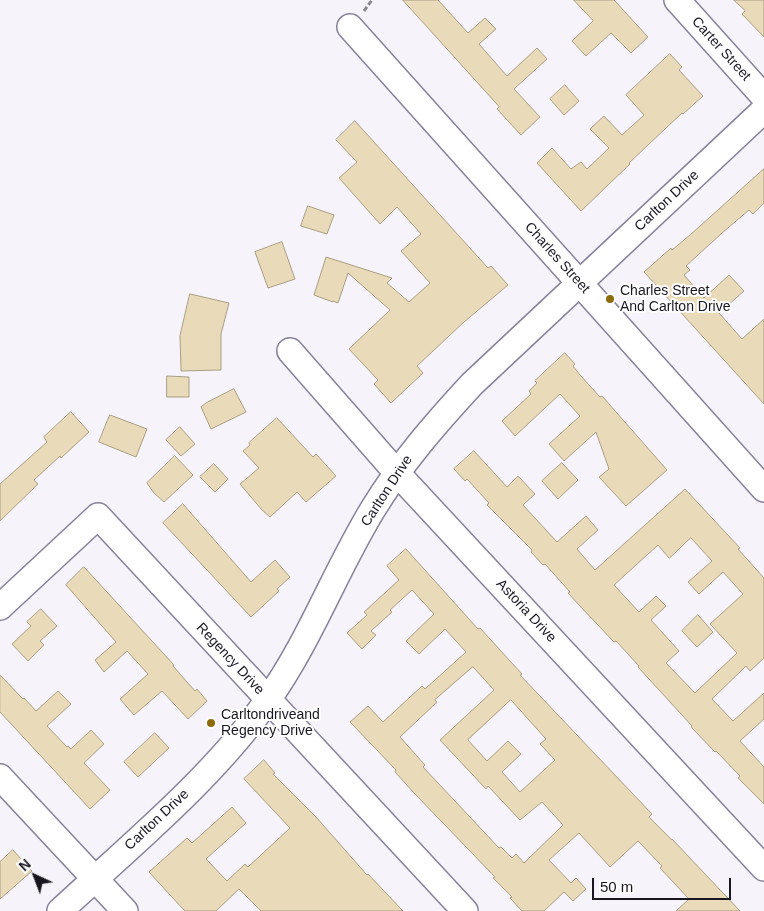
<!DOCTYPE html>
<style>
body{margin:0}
#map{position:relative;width:764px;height:911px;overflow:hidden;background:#f6f4fa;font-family:Arial,sans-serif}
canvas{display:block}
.north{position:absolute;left:10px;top:851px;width:50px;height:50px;-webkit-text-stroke:4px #fff;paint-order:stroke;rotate:317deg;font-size:14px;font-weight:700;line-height:20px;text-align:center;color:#191620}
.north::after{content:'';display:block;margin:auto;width:18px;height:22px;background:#191620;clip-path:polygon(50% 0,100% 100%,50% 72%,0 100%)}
.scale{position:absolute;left:592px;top:878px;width:139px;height:22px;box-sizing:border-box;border:2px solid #191620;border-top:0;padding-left:6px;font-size:15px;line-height:18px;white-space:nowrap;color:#191620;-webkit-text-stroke:4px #fff;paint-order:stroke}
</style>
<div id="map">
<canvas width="764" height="911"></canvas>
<div class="north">N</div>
<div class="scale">50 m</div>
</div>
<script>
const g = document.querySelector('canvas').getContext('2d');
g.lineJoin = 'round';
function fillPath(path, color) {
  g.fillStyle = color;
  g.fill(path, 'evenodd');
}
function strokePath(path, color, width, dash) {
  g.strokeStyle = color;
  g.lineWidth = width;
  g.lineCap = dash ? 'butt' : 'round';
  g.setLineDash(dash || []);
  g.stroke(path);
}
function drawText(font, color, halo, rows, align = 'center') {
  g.font = font + ' Arial,sans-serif';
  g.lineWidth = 4;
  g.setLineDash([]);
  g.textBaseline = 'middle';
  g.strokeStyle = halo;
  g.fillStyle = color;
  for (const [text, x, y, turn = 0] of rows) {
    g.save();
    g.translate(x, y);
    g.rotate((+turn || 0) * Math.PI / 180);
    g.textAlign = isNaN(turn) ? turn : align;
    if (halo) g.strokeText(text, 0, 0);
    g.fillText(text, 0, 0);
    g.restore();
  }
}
const building = new Path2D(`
 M403,0H438L468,33L485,18L496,29L479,44L507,76L537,48L547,59L514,89L540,117L521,135L497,109L499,107Z
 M574,0H614L648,37L631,53L611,33L586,56L572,41L593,21Z
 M734,0H764V37L742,14L745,11Z
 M670,54L682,67L679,70L703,96L683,114L682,113L629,163L630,164L581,211L537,163L552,148L571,169L581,162L587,169L609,148L590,129L604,116L622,135L644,115L626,95Z
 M565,85L579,101L564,115L550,99Z
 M355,121L488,268L491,266L508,285L464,322L417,366L423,373L391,403L374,384L378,380L349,349L390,310L348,273L338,303L333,301V302L314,295L326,257L392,278L387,283L409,302L430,283L401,251L421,234L397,207L380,224L339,178L357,162L336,140Z
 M764,169V203L753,214L749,210L722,233L686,266L690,270L684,275L704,298L729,275L744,291L719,313L742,339L764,319V404L644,272L671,248L672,250L690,235Z
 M308,206L334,215L327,234L301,226Z
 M282,242L295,279L268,288L255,252Z
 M190,294L229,303L221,334V370L181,371L180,336Z
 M565,353L575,364L573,366L580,375L600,397L602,396L667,470L626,506L599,477L609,469L596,432L564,461L549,444L580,416L560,394L515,436L502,421L531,394L529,391L537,383L535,381Z
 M167,376L189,377V397H167Z
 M234,389L246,412L211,429L201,407L206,403Z
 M71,412L89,432L61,458L60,456L34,480L38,484L0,521V484L47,442L44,437Z
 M110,415L147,429L136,457L99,442Z
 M277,418L313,457L316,454L336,476L306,502L297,492L270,517L262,510L240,484L259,468L243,451L250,445L249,443Z
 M180,427L195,444L181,456L166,440Z
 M474,451L507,487L518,476L535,494L523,505L557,542L586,516L598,530L577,549L595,570L685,489L740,548L738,549L764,578V658L750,671L746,666L712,699L733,721L764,693V719L740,741L764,767V804L738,778L740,776L716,751L715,752L691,727L692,726L638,667L639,666L616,641L614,642L579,605L568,593L570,592L545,564L543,565L531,552L532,550L487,505L489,503L467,479L465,481L454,469ZM691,538L712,561L688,582L699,594L723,572L743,594L710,624L737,653L695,693L666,663L679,651L651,620L666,606L656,596L639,612L614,585L658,545L669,558Z
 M175,456L193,475L164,502L154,493L147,483Z
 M562,463L578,480L558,499L542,481Z
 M214,464L228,479L215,492L200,477Z
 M183,504L251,582L275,560L290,577L277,589L279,591L251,617L163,523Z
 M406,549L478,629L480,628L510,661L522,674L520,675L652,814L649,817L672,840V839L740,911H676L689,899L660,868L662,866L638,841L610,867L579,833L549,860L571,883L576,878L586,889L573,901L564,892L544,911H522L510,898L512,897L493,878L495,877L415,794L395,772L396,770L350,722L368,706L383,722L422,686L425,689L466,652L445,629L419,654L406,641L434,614L412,590L390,610L392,612L371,631L376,635L362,649L347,633L367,615L364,612L399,580L387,566ZM473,667L494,690L440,740L486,789L488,786L520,820L542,802L563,825L524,863L516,854L512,858L501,847L499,848L423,767L425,765L400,737L437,702L435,700ZM511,700L546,739L540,744L555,760L520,792L502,772L521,754L508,741L487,761L468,740Z
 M84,567L174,665L173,666L195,691L197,689L207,701L188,719L162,691L134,715L120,699L148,674L127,651L104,672L95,660L116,642L66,585Z
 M41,609L57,626L40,641L44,645L28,661L12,644L31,626L27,622Z
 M698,615L713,632L697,647L682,631Z
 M0,675L23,699L24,698L36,711L58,691L71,704L47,726L67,747L68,746L71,749L91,730L104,744L84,763L110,790L90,809L0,712Z
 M155,733L169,748L138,777L124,762Z
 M264,760L275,773L273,774L316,817L367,875L368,874L403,911H261L239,889L216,911H185L171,896L149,872L187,838L192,843L232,807L246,823L206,859L227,881L245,864L248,867L290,828L244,779Z
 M13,850L32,871L0,899V862Z`);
const path = new Path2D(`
 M364,11L372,0`);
const minor = new Path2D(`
 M677,0L764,97
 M350,27L764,489
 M290,351L397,473L764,868
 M0,607L98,516L465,911
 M0,777L125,911
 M60,911C130,846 212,779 267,701C310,641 335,571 373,509C401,463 436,423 472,384L764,110`);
const markers = [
 [610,299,5,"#8b6b0c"],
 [211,723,5,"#8b6b0c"]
];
const streetNames = [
 ["Carter Street",721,49,48],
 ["Carlton Drive",667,201,-43],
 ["Charles Street",557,258,48],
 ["Carlton Drive",387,491,-57],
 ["Astoria Drive",526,611,47],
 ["Regency Drive",230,659,47],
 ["Carlton Drive",157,820,-43]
];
const poiNames = [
 ["Charles Street",620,291],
 ["And Carlton Drive",620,307],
 ["Carltondriveand",221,715],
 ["Regency Drive",221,731]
];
fillPath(building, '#e9dab9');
strokePath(building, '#a99e83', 1);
strokePath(minor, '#87819b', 28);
strokePath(path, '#89878f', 3, [5, 2.5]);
strokePath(minor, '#fff', 25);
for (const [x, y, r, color] of markers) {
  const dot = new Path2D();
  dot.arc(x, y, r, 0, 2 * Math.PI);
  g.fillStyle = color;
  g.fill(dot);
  strokePath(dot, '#fff', 2);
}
drawText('14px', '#191620', '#fff', streetNames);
drawText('14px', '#191620', '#fff', poiNames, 'left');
</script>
